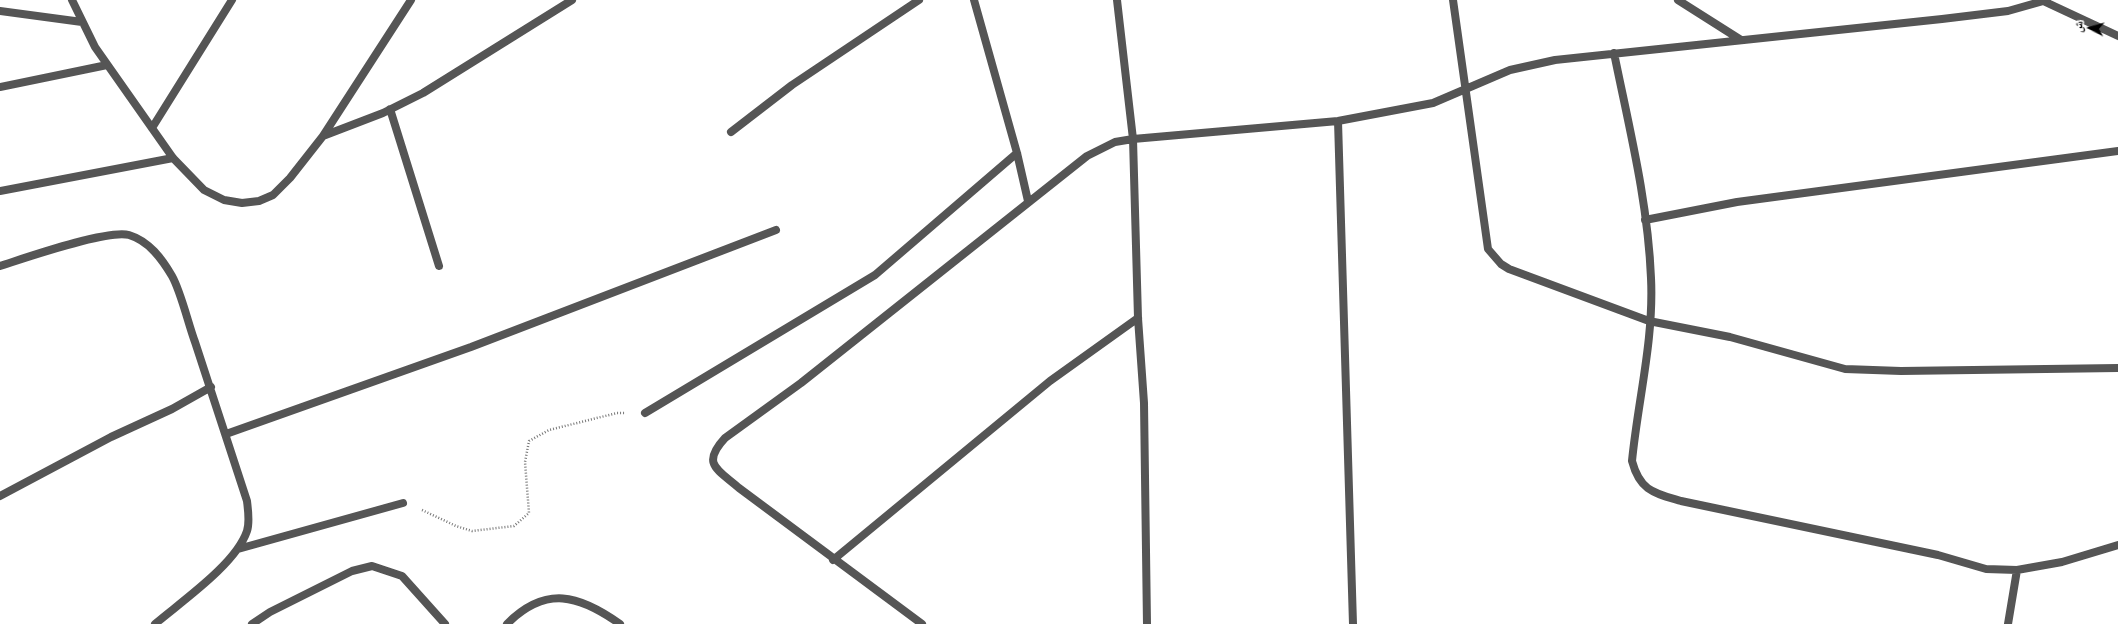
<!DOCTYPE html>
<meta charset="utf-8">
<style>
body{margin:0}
#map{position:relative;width:2118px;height:624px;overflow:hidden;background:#fff;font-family:"Noto Sans","Noto Naskh Arabic",sans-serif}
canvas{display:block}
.north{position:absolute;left:2070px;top:8px;width:40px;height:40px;-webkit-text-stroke:3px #fff;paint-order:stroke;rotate:276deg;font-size:11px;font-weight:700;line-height:16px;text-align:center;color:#000}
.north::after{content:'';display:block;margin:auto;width:14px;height:18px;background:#000;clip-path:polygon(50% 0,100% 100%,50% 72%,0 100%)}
</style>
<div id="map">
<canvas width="2118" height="624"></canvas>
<div class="north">ش</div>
</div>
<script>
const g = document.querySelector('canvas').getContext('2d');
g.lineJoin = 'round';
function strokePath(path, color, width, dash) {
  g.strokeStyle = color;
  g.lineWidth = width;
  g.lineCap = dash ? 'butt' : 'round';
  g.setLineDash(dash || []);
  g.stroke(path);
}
const path = new Path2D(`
 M422,510L456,526L472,531L514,526L529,513L525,462L529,441L549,430L617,413H626`);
const street = new Path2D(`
 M72,0L95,47L173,158L204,190L224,200L242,203L259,201L273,195L290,178L323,136L383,113L423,93L572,0
 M974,0L1017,153L1028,201
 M1117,0L1133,139L1138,318L1144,403L1147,624
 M1453,0L1488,249L1501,264L1509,269L1649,321L1730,337L1845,369L1901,371L2118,368
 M1678,0L1741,40
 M2041,0L2118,36
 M0,11L82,22
 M1614,53C1629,127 1648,202 1651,278C1654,340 1638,400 1632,461C1640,491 1654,493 1681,501L1938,555L1986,569L2017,570L2062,562L2118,545
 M0,87L107,65
 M390,109L439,266
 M1338,121L1353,624
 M152,128L232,0
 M731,132L792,85L919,0
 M323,136L411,0
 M0,191L173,158
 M1645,220L1737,202L2118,151
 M0,266C25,258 108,229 129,235C149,241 162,259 172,276C181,292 188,323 195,342C212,395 230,448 247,501C248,510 250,522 247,531C236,564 182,601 155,624
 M645,413L875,275L1017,153
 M226,434L471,347L776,230
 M0,496L111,437L172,409L211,387
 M238,549L403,503
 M833,560L1050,381L1138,318
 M252,624L270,612L352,571L372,566L402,576L445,624
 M507,624C546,585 579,595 620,624
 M922,624L739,488C717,469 701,464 725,438L801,383L1087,156L1115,142L1133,139L1338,121L1433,103L1510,70L1555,60L1942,19L2008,11L2047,0
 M2008,624L2017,570`);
strokePath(path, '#777', 2.5, [1, 2]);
strokePath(street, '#555', 8);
</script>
